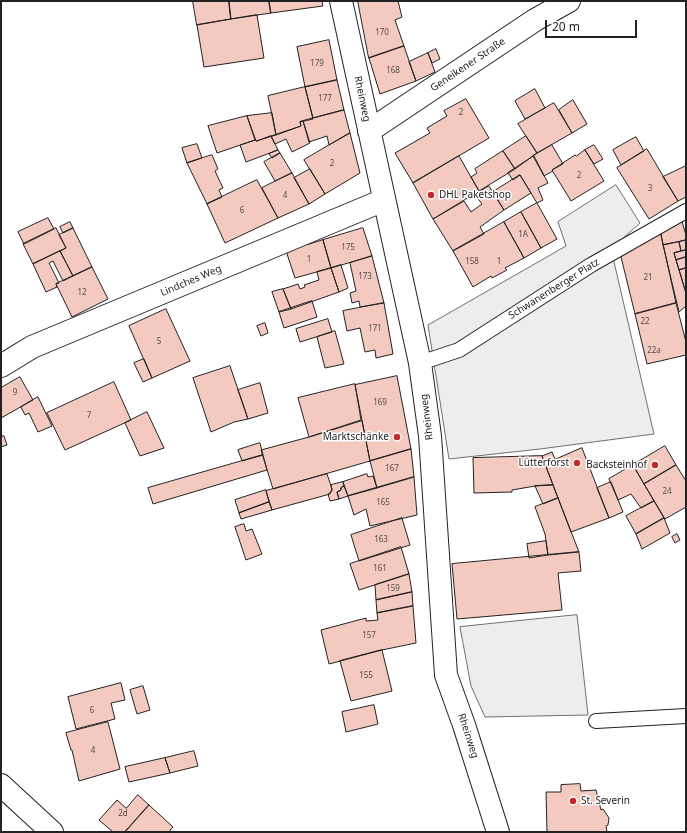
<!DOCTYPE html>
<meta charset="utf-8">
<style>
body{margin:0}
#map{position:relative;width:687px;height:833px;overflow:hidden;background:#fff;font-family:"Noto Sans",sans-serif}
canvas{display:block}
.frame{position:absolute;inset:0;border:2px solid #222;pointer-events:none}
.scale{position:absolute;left:545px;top:20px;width:92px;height:18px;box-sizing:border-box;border:2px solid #222;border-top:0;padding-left:5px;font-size:12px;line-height:14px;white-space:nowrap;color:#222;-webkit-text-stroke:3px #fff;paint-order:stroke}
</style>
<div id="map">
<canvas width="687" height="833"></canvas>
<div class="frame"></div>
<div class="scale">20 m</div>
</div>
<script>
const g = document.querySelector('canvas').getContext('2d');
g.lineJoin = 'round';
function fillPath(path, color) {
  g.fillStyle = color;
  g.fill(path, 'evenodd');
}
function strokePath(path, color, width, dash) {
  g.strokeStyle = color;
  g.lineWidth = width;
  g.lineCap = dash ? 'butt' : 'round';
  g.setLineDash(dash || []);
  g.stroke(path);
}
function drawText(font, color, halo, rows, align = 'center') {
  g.font = font + ' "Noto Sans",sans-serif';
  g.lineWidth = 3;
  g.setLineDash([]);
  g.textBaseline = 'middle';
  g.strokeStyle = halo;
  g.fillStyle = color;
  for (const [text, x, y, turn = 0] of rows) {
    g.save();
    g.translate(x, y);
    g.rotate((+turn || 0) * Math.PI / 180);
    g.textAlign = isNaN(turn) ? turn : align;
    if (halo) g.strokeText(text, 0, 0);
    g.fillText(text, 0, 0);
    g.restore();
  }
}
const parking = new Path2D(`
 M616,185L640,223L611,249L654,434L540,449L449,459L428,325L566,246L558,222Z
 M577,615L588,715L485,717L471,686L460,627Z`);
const building = new Path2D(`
 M193,1H229L231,19L197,25Z
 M229,1H269L271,13L231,19Z
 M269,1H322L323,6L271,13Z
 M358,1H398L402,17L395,20L404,46L369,58Z
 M257,15L264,58L204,67L197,25Z
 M329,40L337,80L305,87L297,47Z
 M404,46L416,81L380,94L369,58Z
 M436,49L440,59L432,63L428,53Z
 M428,53L435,72L416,81L409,62Z
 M337,80L344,110L313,118L305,87Z
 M305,87L313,119L300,122L301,126L276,135L268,96Z
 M535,89L545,108L525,119L515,101Z
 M466,99L489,138L413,183L395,153L430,133L427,128L447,116L444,111Z
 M573,100L587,124L572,133L559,110Z
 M554,103L572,133L537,153L518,124Z
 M344,110L350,133L329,145L327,136L309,142L303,121Z
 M272,113L276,135L256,141L247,116Z
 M247,116L255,140L217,153L208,126Z
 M303,121L310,143L292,152L286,139L275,144L271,136L301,126L300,122Z
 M350,133L360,173L325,194L304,160Z
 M271,136L278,150L246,162L240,145L255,140L256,141Z
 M526,136L537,153L515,169L503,151Z
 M636,137L644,151L621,165L613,150Z
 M197,144L202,158L187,163L182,148Z
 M552,145L563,164L552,170L553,171L544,176L533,156Z
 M594,145L603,159L594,164L585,150Z
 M647,149L678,201L649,219L617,168Z
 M278,150L280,153L272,158L269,154Z
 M585,150L604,181L571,201L552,170L575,155L576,156Z
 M503,151L515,169L479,191L471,177L477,173L475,169Z
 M280,153L292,173L275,181L264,162Z
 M212,155L218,169L215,171L223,188L219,190L222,197L207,204L187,163Z
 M459,156L479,191L433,219L413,183Z
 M534,156L548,183L538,188L543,200L537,203L520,175L513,180L508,173Z
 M686,166V197L678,201L663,177Z
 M310,169L325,194L309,204L294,178Z
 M292,173L309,204L278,218L262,188Z
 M520,175L531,193L504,210L493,192Z
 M257,180L278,218L225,243L207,204Z
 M489,186L504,210L480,227L484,234L453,251L433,219L464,201L471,212L482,204L475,195Z
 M537,203L557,239L541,248L521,212Z
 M521,212L541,248L524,258L504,222Z
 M48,218L54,229L24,244L18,232Z
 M681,218L686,235V240L663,245L660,230Z
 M70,222L73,228L63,233L60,227Z
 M504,222L524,258L505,268L507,270L492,278L491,276L473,287L453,251Z
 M56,228L66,248L33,264L23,244Z
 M73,228L92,267L73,276L60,251L66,248L59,235Z
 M363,228L372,256L331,268L323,240Z
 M660,230L676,303L635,314L620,253Z
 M323,240L331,268L295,278L286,251L308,243V244Z
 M686,240V250L681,251L679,242Z
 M679,242L681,251L674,253L686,293V306L679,312L663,245Z
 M686,250V257L676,260L674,253Z
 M60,251L73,276L63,281L53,261L49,263L59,283L56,284L57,287L46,292L33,264Z
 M372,256L384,303L360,307L359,301L352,303L350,293L356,291L350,263Z
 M686,257V268L679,270L676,260Z
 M341,265L348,288L339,292L331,268Z
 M92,267L108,299L72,317L56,284Z
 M331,268L339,292L291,309L283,289L298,284L300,289L305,287L304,285L319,280L317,272Z
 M686,268V293L679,270Z
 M283,289L291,309L279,312L272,292Z
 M312,301L317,317L284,328L279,312Z
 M384,303L393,354L376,358L375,350L365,352L360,328L347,331L343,311Z
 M676,303L686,342V355L647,364L635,314Z
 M166,309L190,361L152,378L129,326Z
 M328,319L332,332L300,342L296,329Z
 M265,323L268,333L261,336L257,326Z
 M335,331L344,364L325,368L317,337Z
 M144,359L152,378L143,382L134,363Z
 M230,366L248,419L234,422L211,432L193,378Z
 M397,376L411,449L370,461L355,385Z
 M20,377L33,400L1,418V388Z
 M114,382L131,420L65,450L47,413Z
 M260,383L268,413L248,419L238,390Z
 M355,384L361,420L309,437L298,398Z
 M38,397L52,426L38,432L29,413L25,415L21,407Z
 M147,412L164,448L140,456L125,423Z
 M362,421L370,461L273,489L261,450L309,437Z
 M4,436L7,445L1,447V437Z
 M260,443L263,455L242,461L238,450Z
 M665,446L676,465L644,484L633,465Z
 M582,448L609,518L571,532L542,456L552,452L555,459Z
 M411,449L414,477L377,488L370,461Z
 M263,455L267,470L153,504L148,488Z
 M542,456L553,485L535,486L512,490V492L474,493L473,458Z
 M633,465L654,501L641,508L631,494L618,500L609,479Z
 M676,465L686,481V507L665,519L644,484Z
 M327,474L332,489L330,494L272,510L266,491Z
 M367,474L368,477L373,476L377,488L348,496L343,482Z
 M414,477L417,515L370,526L366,509L354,515L348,496Z
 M343,482L344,486L341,488V490L337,492L339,499L330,501L328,494L332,491L331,485Z
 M611,482L623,512L609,518L597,488Z
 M553,485L558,498L543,504L535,486Z
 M344,486L348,496L339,499L337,492L341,490V488Z
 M266,490L269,502L239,513L235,500Z
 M558,498L579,552L548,555L545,534L535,507Z
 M654,501L664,518L636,534L626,516Z
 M269,502L272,510L241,519L239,513Z
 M402,518L410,545L359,561L351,535Z
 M664,518L670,533L642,549L636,534Z
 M244,524L246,531L252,529L262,554L246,560L235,527Z
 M677,534L680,540L675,543L672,537Z
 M546,541L548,555L529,558L527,544Z
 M401,547L409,574L359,590L350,564Z
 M579,552L581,571L558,573L562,610L457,619L452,564Z
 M409,574L412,592L376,600L375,585Z
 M412,592L413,606L377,613L376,600Z
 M413,606L416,643L382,650L329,664L321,630L366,618V621L378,620L377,613Z
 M382,650L392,691L351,701L340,661Z
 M121,683L125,700L111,703L115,719L76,729L68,697Z
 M143,686L150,710L137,714L130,690Z
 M374,705L378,724L346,732L342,712Z
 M108,722L120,769L79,781L72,750H71L66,733Z
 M194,751L198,766L170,773L165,758Z
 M165,758L170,773L129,782L125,767Z
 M580,784L581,791L596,790L601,810L603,809L609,818L608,825L606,826L607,832H547L546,792H561V785Z
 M138,795L149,805L125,832H113L99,820L117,800L126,808Z
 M149,805L173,827L170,830L171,832H125Z`);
const lane = new Path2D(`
 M420,363L459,350L591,265L686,211
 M596,721L686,716`);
const secondary = new Path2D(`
 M341,1L420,363L430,436L446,675L464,725L498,832
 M369,131L535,20L569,1
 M1,366L32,347L384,200
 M1,785L52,832`);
const markers = [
 [431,195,4,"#c62828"],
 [397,437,4,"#c62828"],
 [577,463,4,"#c62828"],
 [655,465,4,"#c62828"],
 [573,801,4,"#c62828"]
];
const numberNames = [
 ["170",382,33],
 ["179",317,64],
 ["168",393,71],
 ["177",325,99],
 ["2",461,113],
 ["2",332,164],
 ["2",579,176],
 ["3",650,189],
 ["4",285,196],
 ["6",242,211],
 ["1A",523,235],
 ["175",348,248],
 ["1",309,260],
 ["158",472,262],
 ["1",499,262],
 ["173",365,277],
 ["21",648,278],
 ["12",82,293],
 ["22",645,322],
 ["171",375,329],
 ["5",159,342],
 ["22a",654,351],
 ["9",15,393],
 ["169",380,403],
 ["7",89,416],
 ["167",392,469],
 ["24",667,492],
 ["165",383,503],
 ["163",381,540],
 ["161",380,569],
 ["159",393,589],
 ["157",369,636],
 ["155",366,676],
 ["6",92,711],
 ["4",93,751],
 ["2d",123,814]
];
const streetNames = [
 ["Geneikener Straße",468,65,-34],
 ["Rheinweg",362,99,78],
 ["Lindches Weg",191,281,-23],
 ["Schwanenberger Platz",554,289,-32],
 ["Rheinweg",427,417,-97],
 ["Rheinweg",468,736,72]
];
const poiNames = [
 ["DHL Paketshop",439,195,"left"],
 ["Marktschänke",389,437],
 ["Lütterforst",569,463],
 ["Backsteinhof",647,465],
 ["St. Severin",581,801,"left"]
];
fillPath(parking, '#ededed');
strokePath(parking, '#6f6f6f', 1);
fillPath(building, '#f3c9c0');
strokePath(building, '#222', 1);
strokePath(lane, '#222', 16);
strokePath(secondary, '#222', 24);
strokePath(lane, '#fff', 14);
strokePath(secondary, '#fff', 22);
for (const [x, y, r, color] of markers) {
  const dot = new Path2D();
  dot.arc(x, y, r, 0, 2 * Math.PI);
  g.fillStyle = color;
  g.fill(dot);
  strokePath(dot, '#fff', 1.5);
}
drawText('8px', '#564c4a', null, numberNames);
drawText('10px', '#222', '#fff', streetNames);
drawText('10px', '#222', '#fff', poiNames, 'right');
</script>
